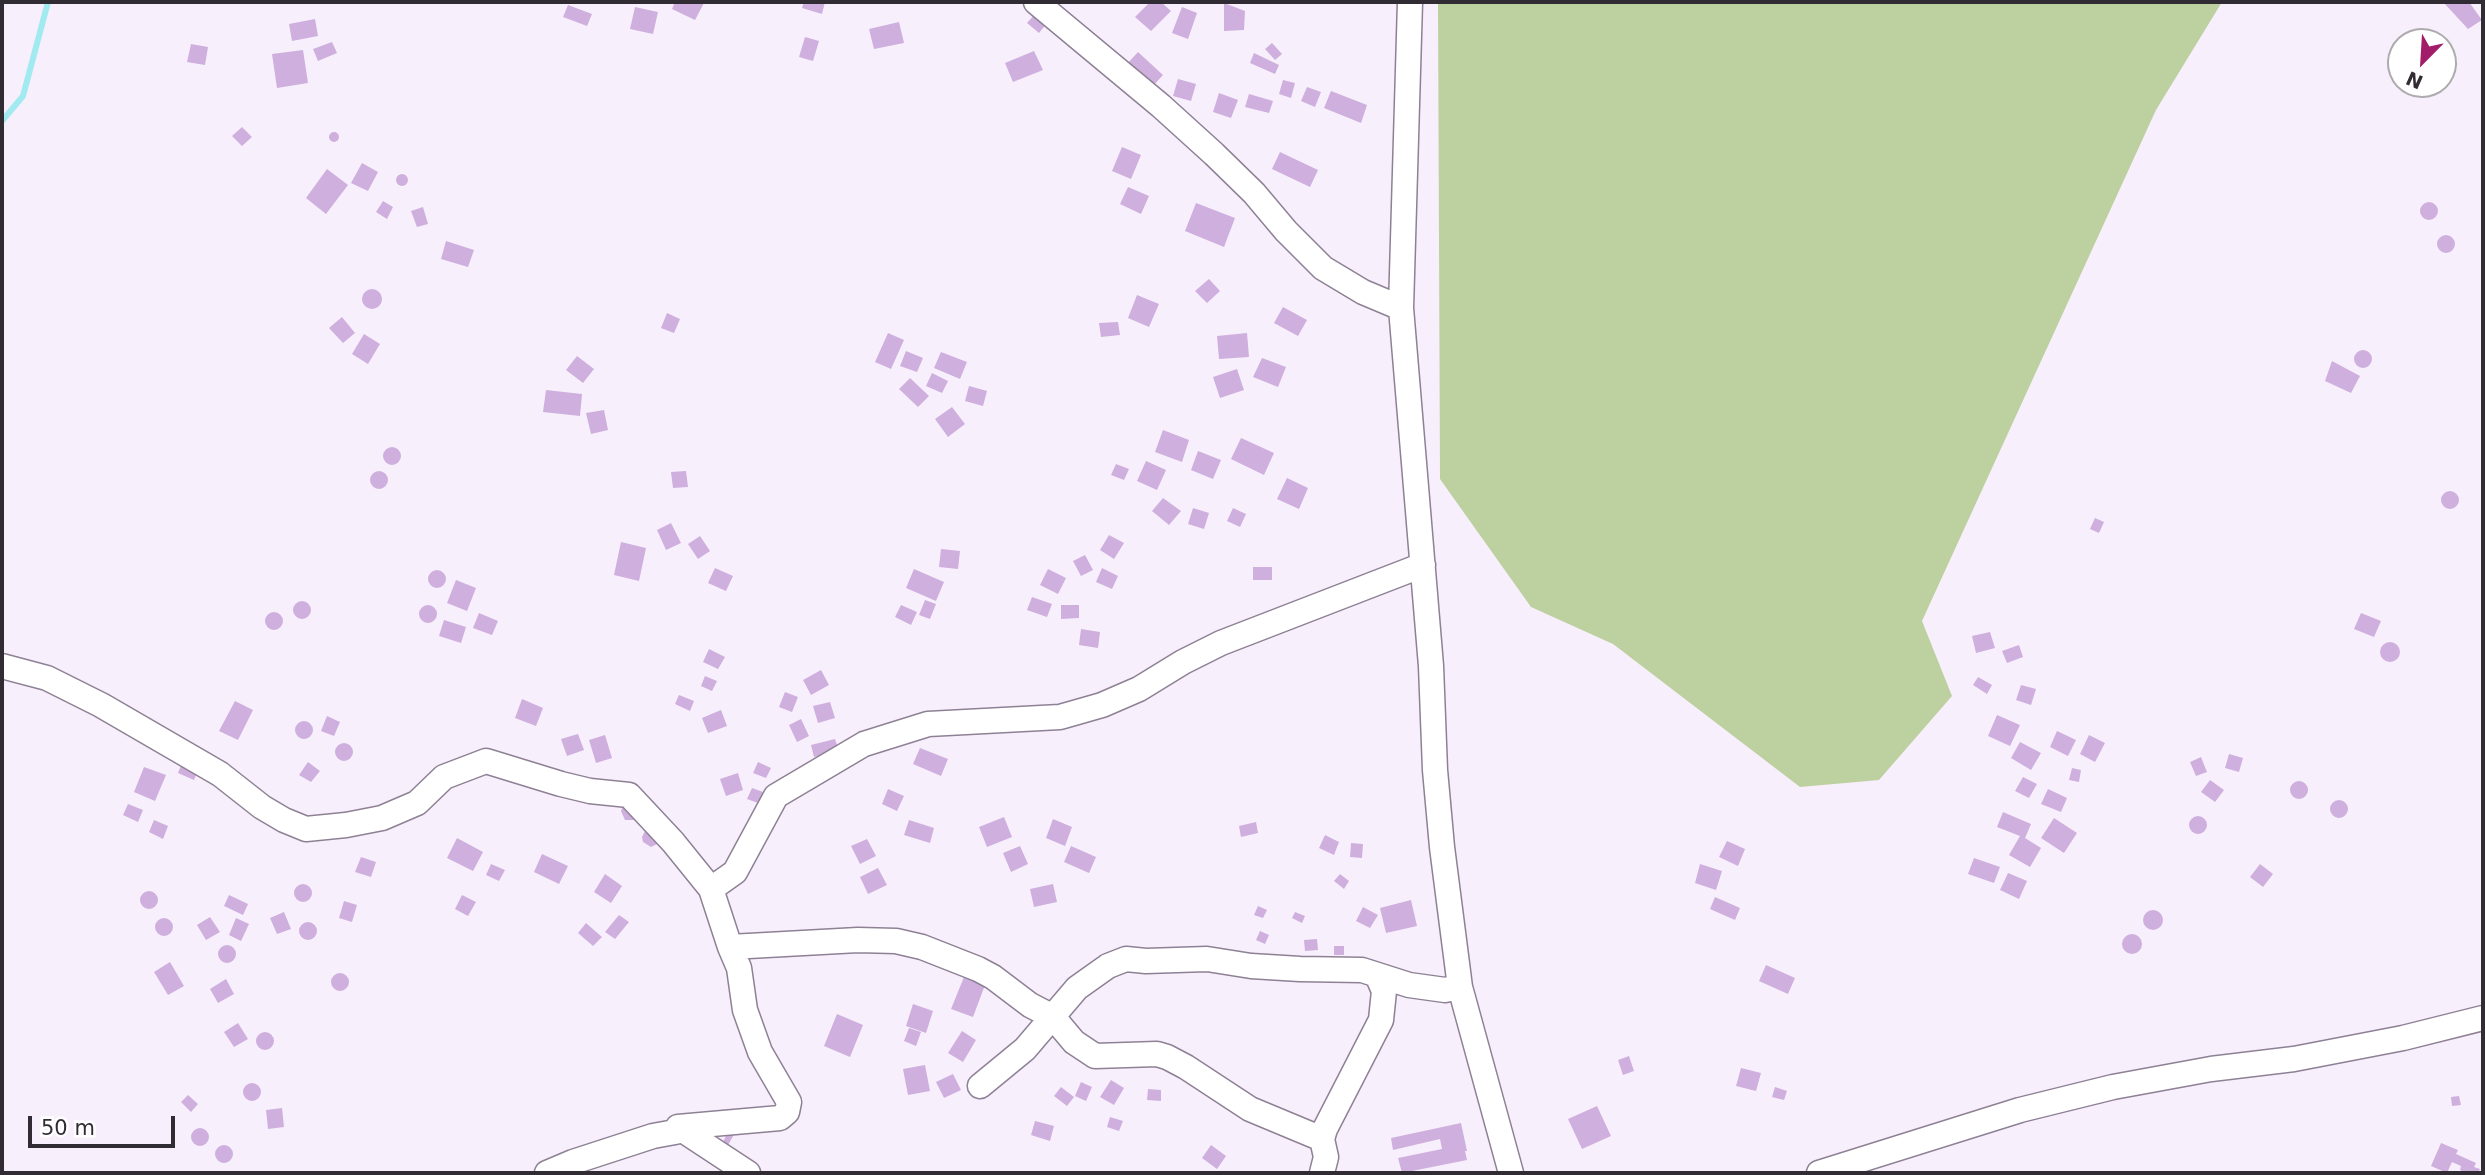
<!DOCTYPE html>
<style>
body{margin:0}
#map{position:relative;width:2485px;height:1175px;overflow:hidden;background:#f8effc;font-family:"DejaVu Sans",sans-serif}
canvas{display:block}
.frame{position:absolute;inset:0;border:4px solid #312c34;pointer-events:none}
.north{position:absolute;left:2387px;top:28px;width:70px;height:70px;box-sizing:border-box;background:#fff;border:2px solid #adabae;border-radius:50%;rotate:204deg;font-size:19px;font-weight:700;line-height:28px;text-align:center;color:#312c34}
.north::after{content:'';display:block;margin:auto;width:24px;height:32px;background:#a21c69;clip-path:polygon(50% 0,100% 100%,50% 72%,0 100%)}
.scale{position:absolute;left:28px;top:1116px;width:147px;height:32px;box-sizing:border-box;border:4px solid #312c34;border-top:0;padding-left:9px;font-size:21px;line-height:24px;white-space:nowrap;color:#312c34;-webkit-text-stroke:5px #fff;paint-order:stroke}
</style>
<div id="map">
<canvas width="2485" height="1175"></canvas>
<div class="frame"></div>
<div class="north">N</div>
<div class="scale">50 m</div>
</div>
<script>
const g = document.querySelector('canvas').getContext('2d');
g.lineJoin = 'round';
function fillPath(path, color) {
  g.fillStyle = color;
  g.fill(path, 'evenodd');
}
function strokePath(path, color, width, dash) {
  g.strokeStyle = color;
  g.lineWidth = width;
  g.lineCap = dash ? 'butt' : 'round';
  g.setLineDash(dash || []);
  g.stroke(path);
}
const green = new Path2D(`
 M1438,2H2222L2156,110L1922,621L1952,696L1879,780L1800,787L1613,644L1531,607L1440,479Z`);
const stream = new Path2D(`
 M2,121L23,96L48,2`);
const building = new Path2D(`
 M675,2H702L704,3L695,20L672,9Z
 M804,2H825L822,14L802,8Z
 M1150,2H1161L1171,11L1151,31L1135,17Z
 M2446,2H2469L2482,20L2468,29L2444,3Z
 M1224,3L1245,11L1244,30L1224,31Z
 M568,5L592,14L587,26L563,17Z
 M635,7L658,12L653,34L630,29Z
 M1182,7L1197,13L1188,39L1172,33Z
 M1035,14L1047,23L1039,33L1027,23Z
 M315,19L318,36L292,41L289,24Z
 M899,22L904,43L874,49L869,29Z
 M805,37L819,41L813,61L799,57Z
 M332,42L337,53L318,61L313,49Z
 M1272,43L1282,54L1275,60L1265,49Z
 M191,44L208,47L205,65L187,62Z
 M303,50L308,83L277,88L272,54Z
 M1034,51L1043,70L1013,82L1005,63Z
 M1138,52L1163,75L1152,87L1127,64Z
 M1254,53L1279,65L1275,74L1250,63Z
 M1178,79L1196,84L1191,101L1173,96Z
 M1283,80L1295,83L1291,98L1279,94Z
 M1307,87L1321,92L1315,107L1301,101Z
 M1331,91L1367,105L1361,123L1324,108Z
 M1219,93L1238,100L1231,118L1213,112Z
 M1249,94L1273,101L1269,113L1245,107Z
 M242,127L252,137L242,146L232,136Z
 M329 137a5 5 0 1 1 10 0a5 5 0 1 1-10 0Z
 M1122,147L1141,155L1131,179L1112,171Z
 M1280,152L1318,170L1310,187L1272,169Z
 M362,163L378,172L368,191L351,183Z
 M327,169L348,185L326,214L306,198Z
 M396 180a6 6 0 1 1 12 0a6 6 0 1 1-12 0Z
 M1128,187L1149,196L1141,214L1120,204Z
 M383,201L393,207L387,219L376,212Z
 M2420 211a9 9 0 1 1 18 0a9 9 0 1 1-18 0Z
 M1196,203L1235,218L1224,247L1185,231Z
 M423,207L428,224L417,227L411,211Z
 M2437 244a9 9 0 1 1 18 0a9 9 0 1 1-18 0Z
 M446,241L474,250L468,267L441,259Z
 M1209,279L1220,291L1207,303L1195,291Z
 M362 299a10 10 0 1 1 20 0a10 10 0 1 1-20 0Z
 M1137,295L1159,304L1149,327L1128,318Z
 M1283,307L1307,320L1298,336L1274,323Z
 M667,313L680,319L674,333L661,328Z
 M342,317L355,333L343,343L329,328Z
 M1118,322L1120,335L1101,337L1099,323Z
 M888,333L904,340L891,369L875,362Z
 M1247,333L1249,357L1219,359L1217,336Z
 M364,334L380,344L368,364L352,354Z
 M2354 359a9 9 0 1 1 18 0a9 9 0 1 1-18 0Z
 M906,351L923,358L917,372L900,366Z
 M941,352L967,362L960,379L934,368Z
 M577,356L594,369L583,383L566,370Z
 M1262,358L1286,367L1278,387L1253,377Z
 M2332,361L2360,376L2351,393L2325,381Z
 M1237,369L1244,390L1220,398L1213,377Z
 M932,373L948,381L942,393L926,386Z
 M910,378L929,396L918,407L899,389Z
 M969,386L987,391L983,406L965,401Z
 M546,390L582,394L580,416L543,412Z
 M952,407L965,424L948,437L935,419Z
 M604,410L608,430L591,434L586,413Z
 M1163,430L1189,440L1182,462L1155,452Z
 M1241,438L1274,453L1264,475L1231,459Z
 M383 456a9 9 0 1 1 18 0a9 9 0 1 1-18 0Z
 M1198,451L1221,460L1213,479L1191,470Z
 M1146,461L1166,470L1157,490L1137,481Z
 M1116,464L1129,469L1124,480L1111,475Z
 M686,471L688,487L673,488L671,472Z
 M370 480a9 9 0 1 1 18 0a9 9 0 1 1-18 0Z
 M1287,478L1308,488L1299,509L1277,499Z
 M2441 500a9 9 0 1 1 18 0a9 9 0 1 1-18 0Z
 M1163,498L1181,511L1169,525L1152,511Z
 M1193,508L1209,513L1204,529L1188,524Z
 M1233,508L1246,514L1240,527L1227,521Z
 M2095,518L2104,522L2099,533L2090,529Z
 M671,523L681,543L666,550L657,530Z
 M1109,535L1124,543L1114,559L1100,550Z
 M700,536L710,551L698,559L688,544Z
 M621,542L646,548L639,581L614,575Z
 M941,549L960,551L958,569L939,567Z
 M1085,555L1093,570L1081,576L1073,561Z
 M1253,567H1272V580H1253Z
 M715,568L733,576L726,591L708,583Z
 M1102,568L1118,576L1112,589L1096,582Z
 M914,569L944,582L936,601L906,588Z
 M1048,569L1066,578L1058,594L1040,585Z
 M428 579a9 9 0 1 1 18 0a9 9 0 1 1-18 0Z
 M456,580L476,588L467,611L447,603Z
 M1032,597L1052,604L1047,617L1027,610Z
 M925,600L936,604L930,619L919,615Z
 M293 610a9 9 0 1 1 18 0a9 9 0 1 1-18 0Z
 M901,605L917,612L911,625L895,617Z
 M1061,605H1079V618L1061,619Z
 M419 614a9 9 0 1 1 18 0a9 9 0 1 1-18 0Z
 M265 621a9 9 0 1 1 18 0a9 9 0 1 1-18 0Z
 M479,613L498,621L492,635L473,628Z
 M2361,613L2381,621L2374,637L2354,629Z
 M444,620L466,627L461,643L439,636Z
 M1081,629L1100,632L1098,648L1079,645Z
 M1990,632L1995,648L1976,653L1972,636Z
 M2380 652a10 10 0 1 1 20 0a10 10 0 1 1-20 0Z
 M2019,645L2023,657L2007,663L2002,651Z
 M709,649L725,657L718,669L703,662Z
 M821,670L829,685L811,695L803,680Z
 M705,676L717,681L712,691L701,686Z
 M1978,677L1992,685L1987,694L1973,685Z
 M2021,685L2036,689L2031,705L2016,700Z
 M785,692L798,697L792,712L779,707Z
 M679,695L694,701L690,711L675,704Z
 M522,699L543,708L536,726L515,718Z
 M235,701L253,710L238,740L219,731Z
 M830,702L835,718L818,723L813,706Z
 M721,710L727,726L708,733L702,718Z
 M1997,715L2020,725L2010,746L1988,736Z
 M327,716L340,722L334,736L321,731Z
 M801,719L809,736L797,742L789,725Z
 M295 730a9 9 0 1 1 18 0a9 9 0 1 1-18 0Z
 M2057,731L2076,740L2068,756L2050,747Z
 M578,734L584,750L567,756L561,739Z
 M605,735L612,758L596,763L589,740Z
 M2089,735L2105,743L2095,762L2080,754Z
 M835,739L839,751L814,757L811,745Z
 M2020,742L2041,753L2031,770L2011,758Z
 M335 752a9 9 0 1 1 18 0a9 9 0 1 1-18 0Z
 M920,748L948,759L941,776L913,764Z
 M2229,754L2243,758L2239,772L2225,768Z
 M2201,757L2207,772L2196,776L2190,762Z
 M184,758L200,765L194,780L178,773Z
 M308,762L320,771L311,782L299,775Z
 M758,762L771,768L766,778L753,773Z
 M144,767L166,775L155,801L134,792Z
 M2072,768L2081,770L2079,782L2069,780Z
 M738,773L743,790L726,796L720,779Z
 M2023,777L2037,784L2029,798L2015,791Z
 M2210,780L2224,790L2215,802L2201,792Z
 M2290 790a9 9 0 1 1 18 0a9 9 0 1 1-18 0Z
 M752,788L763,792L758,803L747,799Z
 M888,789L904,796L897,811L882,804Z
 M2048,789L2067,798L2061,812L2041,804Z
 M2330 809a9 9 0 1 1 18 0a9 9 0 1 1-18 0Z
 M128,804L143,810L138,822L123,815Z
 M623,805L637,817L633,820H625L621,811Z
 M2003,812L2031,824L2025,838L2041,848L2030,867L2009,855L2020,836L1997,827Z
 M2189 825a9 9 0 1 1 18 0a9 9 0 1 1-18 0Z
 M1004,817L1012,837L987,847L979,827Z
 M2054,818L2077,833L2064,853L2041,838Z
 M1053,819L1072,827L1065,846L1046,838Z
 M154,820L168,826L163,839L149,832Z
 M909,820L934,828L930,843L904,835Z
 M1256,822L1258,833L1241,837L1239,826Z
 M650,829L659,843L651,847L643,842L642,837L645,831Z
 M1325,835L1339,842L1334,855L1319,848Z
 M457,838L483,852L473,871L447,858Z
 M867,839L876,856L860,864L851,846Z
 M1727,841L1745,849L1738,866L1719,857Z
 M1351,843L1363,844L1362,858L1350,857Z
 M1020,846L1028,864L1011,872L1003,853Z
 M1071,846L1096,857L1089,873L1064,862Z
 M542,854L568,866L559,884L534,872Z
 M361,857L376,862L371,877L355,872Z
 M1974,858L2000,867L1994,883L1968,874Z
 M491,864L505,870L499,881L486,875Z
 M1700,864L1722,871L1716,890L1695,883Z
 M2260,864L2273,874L2263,887L2250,877Z
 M878,868L887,885L868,894L860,877Z
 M2008,873L2027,881L2019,899L2000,890Z
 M605,874L622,886L611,903L594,892Z
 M1340,874L1349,881L1344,889L1334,881Z
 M1053,884L1057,902L1034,907L1030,889Z
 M294 893a9 9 0 1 1 18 0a9 9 0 1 1-18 0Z
 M140 900a9 9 0 1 1 18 0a9 9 0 1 1-18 0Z
 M229,895L248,904L243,915L224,906Z
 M462,895L476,902L468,916L455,909Z
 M1715,897L1740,908L1735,920L1710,909Z
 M1411,900L1417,926L1386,933L1380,908Z
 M344,901L357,905L352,922L339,918Z
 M1258,906L1267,910L1263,918L1254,915Z
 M1363,907L1378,915L1370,928L1356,921Z
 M2143 920a10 10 0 1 1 20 0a10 10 0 1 1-20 0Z
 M284,912L291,929L277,934L270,918Z
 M1295,912L1305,916L1302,923L1292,918Z
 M619,915L629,922L615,939L605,932Z
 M210,917L220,932L206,940L197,925Z
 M236,918L249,924L241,941L229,935Z
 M155 927a9 9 0 1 1 18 0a9 9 0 1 1-18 0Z
 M299 931a9 9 0 1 1 18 0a9 9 0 1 1-18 0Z
 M586,923L602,937L593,946L578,933Z
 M1260,931L1269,935L1265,944L1256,940Z
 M2122 944a10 10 0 1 1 20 0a10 10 0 1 1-20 0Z
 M1317,939L1318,950L1305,951L1304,940Z
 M218 954a9 9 0 1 1 18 0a9 9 0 1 1-18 0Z
 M1334,946H1344V955H1334Z
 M170,962L184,986L168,995L154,972Z
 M1766,965L1795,978L1788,994L1759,981Z
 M331 982a9 9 0 1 1 18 0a9 9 0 1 1-18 0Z
 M964,977L985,985L973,1017L951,1009Z
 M226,979L234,994L218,1003L210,989Z
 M913,1004L933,1011L926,1033L906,1026Z
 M837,1014L863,1025L850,1057L824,1046Z
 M238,1023L248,1039L234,1047L224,1032Z
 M909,1028L921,1032L916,1046L904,1041Z
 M962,1031L976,1040L963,1062L948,1053Z
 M256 1041a9 9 0 1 1 18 0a9 9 0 1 1-18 0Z
 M1629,1056L1634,1071L1623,1075L1618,1060Z
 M925,1065L930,1091L908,1095L903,1069Z
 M1741,1068L1761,1073L1756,1091L1736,1086Z
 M953,1074L961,1090L944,1098L936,1082Z
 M1111,1080L1124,1088L1114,1105L1100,1097Z
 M1081,1082L1092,1087L1086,1101L1075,1096Z
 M243 1092a9 9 0 1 1 18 0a9 9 0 1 1-18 0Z
 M1061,1087L1074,1097L1067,1106L1054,1096Z
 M1775,1087L1787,1091L1784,1100L1772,1097Z
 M1148,1089L1161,1090V1101L1147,1100Z
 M188,1095L198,1104L191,1112L181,1102Z
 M2459,1096L2461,1105L2452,1106L2451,1097Z
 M1597,1106L1611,1136L1582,1149L1568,1119Z
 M282,1108L284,1127L268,1129L266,1110Z
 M1110,1117L1123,1121L1119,1131L1107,1127Z
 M1035,1121L1054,1126L1050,1141L1031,1135Z
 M1461,1123L1467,1151H1465L1467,1160L1402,1173L1398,1158L1442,1149L1440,1139L1393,1150L1391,1138Z
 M731,1126L737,1129L727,1147L722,1144Z
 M191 1137a9 9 0 1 1 18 0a9 9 0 1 1-18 0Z
 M2441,1143L2458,1150L2456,1154L2476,1163L2474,1167L2480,1169L2478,1173H2466L2460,1170L2461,1166L2452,1162L2447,1173L2431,1166Z
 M1211,1145L1226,1156L1217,1169L1202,1158Z
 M215 1154a9 9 0 1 1 18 0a9 9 0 1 1-18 0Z`);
const minor = new Path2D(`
 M1036,2L1161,106L1214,154L1254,193L1286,231L1323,268L1363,292L1401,308
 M1410,2L1401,308L1431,666L1435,770L1442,847L1460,987L1511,1173
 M2,666L47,678L101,705L220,774L262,807L284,820L306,829L346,825L382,818L417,803L444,777L486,761L561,784L590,791L629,795L673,842L711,889L735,872L776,796L864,744L928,724L1060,717L1102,705L1139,689L1183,662L1221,643L1423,565
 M711,889L730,947L858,940L896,941L922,947L978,969L993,977L1030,1005L1053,1017L1074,1042L1095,1056L1157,1054L1167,1057L1186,1067L1250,1109L1322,1139
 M980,1086L1025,1049L1077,988L1108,966L1126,959L1146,961L1207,959L1251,966L1300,969L1362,970L1409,985L1445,990L1460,987
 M678,1127L780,1118L787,1112L789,1102L760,1052L745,1010L739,968L730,947
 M547,1173L573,1162L653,1136L675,1132L678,1127L748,1173
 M1322,1173L1326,1157L1322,1139L1325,1129L1381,1020L1384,991L1377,975
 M1819,1173L2020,1110L2113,1087L2211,1069L2294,1059L2403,1038L2483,1018`);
fillPath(green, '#bdd0a0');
strokePath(stream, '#a0eaf0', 6);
fillPath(building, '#ceafde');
strokePath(minor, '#8e8195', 27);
strokePath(minor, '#fff', 24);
</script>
